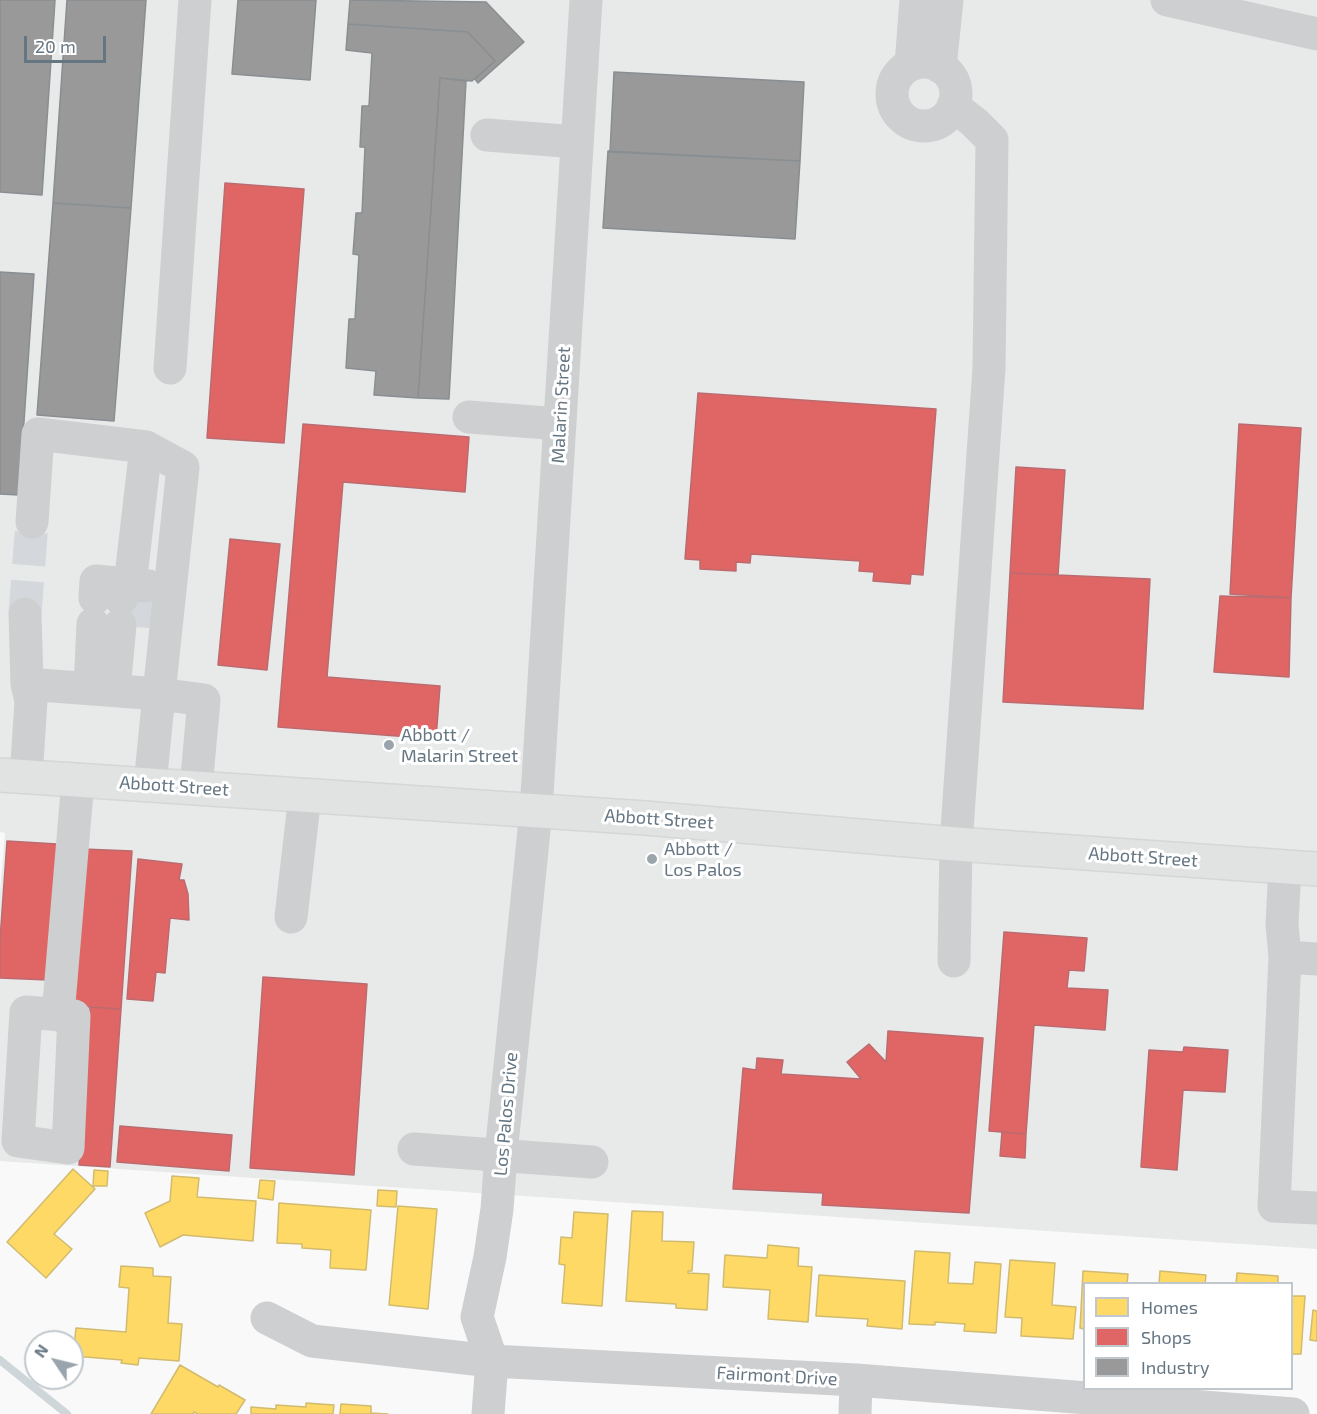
<!DOCTYPE html>
<style>
body{margin:0}
#map{position:relative;width:1317px;height:1414px;overflow:hidden;background:#f9f9f9;font-family:"Exo 2",sans-serif}
canvas{display:block}
.legend{position:absolute;left:1083px;top:1282px;width:210px;height:108px;box-sizing:border-box;background:#fff;border:2px solid #c1c8cd;margin:0;padding:8px 10px;list-style:none;font-size:18px;color:#657683}
.legend li{display:flex;align-items:center;gap:12px;height:30px}
.legend b{width:30px;border:2px solid #c1c8cd}
.north{position:absolute;left:24px;top:1330px;width:60px;height:60px;box-sizing:border-box;background:#fff;border:2px solid #c1c8cd;border-radius:50%;rotate:305deg;font-size:16px;font-weight:700;line-height:24px;text-align:center;color:#657683}
.north::after{content:'';display:block;margin:auto;width:21px;height:27px;background:#99a4ac;clip-path:polygon(50% 0,100% 100%,50% 72%,0 100%)}
.scale{position:absolute;left:24px;top:36px;width:82px;height:27px;box-sizing:border-box;border:3px solid #657683;border-top:0;padding-left:8px;font-size:18px;line-height:21px;white-space:nowrap;color:#657683;-webkit-text-stroke:4px #fff;paint-order:stroke}
</style>
<div id="map">
<canvas width="1317" height="1414"></canvas>
<ul class="legend">
<li><b style="height:16px;background:#ffd966"></b>Homes</li>
<li><b style="height:16px;background:#e06666"></b>Shops</li>
<li><b style="height:16px;background:#999"></b>Industry</li>
</ul>
<div class="north">N</div>
<div class="scale">20 m</div>
</div>
<script>
const g = document.querySelector('canvas').getContext('2d');
g.lineJoin = 'round';
function fillPath(path, color) {
  g.fillStyle = color;
  g.fill(path, 'evenodd');
}
function strokePath(path, color, width, dash) {
  g.strokeStyle = color;
  g.lineWidth = width;
  g.lineCap = dash ? 'butt' : 'round';
  g.setLineDash(dash || []);
  g.stroke(path);
}
function drawText(font, color, halo, rows, align = 'center') {
  g.font = font + ' "Exo 2",sans-serif';
  g.lineWidth = 6;
  g.setLineDash([]);
  g.textBaseline = 'middle';
  g.strokeStyle = halo;
  g.fillStyle = color;
  for (const [text, x, y, turn = 0] of rows) {
    g.save();
    g.translate(x, y);
    g.rotate((+turn || 0) * Math.PI / 180);
    g.textAlign = isNaN(turn) ? turn : align;
    if (halo) g.strokeText(text, 0, 0);
    g.fillText(text, 0, 0);
    g.restore();
  }
}
const built = new Path2D(`
 M0,0H1317V1249L0,1161V894L5,833L0,832Z`);
const homes = new Path2D(`
 M73,1169L95,1189L54,1234L72,1249L46,1278L7,1242Z
 M94,1170L108,1171L107,1186H93Z
 M172,1176L199,1178L197,1197L256,1201L253,1241L183,1235L160,1247L145,1213L170,1201Z
 M260,1180L275,1181L273,1200L258,1198Z
 M378,1190L397,1191L396,1207L377,1206Z
 M279,1203L371,1210L366,1270L330,1268L331,1250L302,1248V1244L277,1243Z
 M398,1206L437,1209L428,1309L389,1305Z
 M632,1211L663,1212L662,1241L694,1242L692,1271H688V1273L709,1274L707,1310L676,1308V1304L626,1301Z
 M574,1212L608,1214L602,1306L562,1303L565,1265L559,1264L561,1237L572,1238Z
 M768,1245L799,1248L798,1266L812,1267L808,1322L768,1319L770,1290L723,1287L725,1255L767,1258Z
 M915,1251L950,1253L948,1283L973,1284L975,1262L1001,1264L996,1333L964,1331L965,1324L935,1322V1325L909,1324Z
 M1010,1260L1055,1263L1052,1305L1076,1307L1073,1339L1021,1336L1022,1318L1005,1317Z
 M121,1266L153,1268V1276L171,1277L168,1323L182,1324L179,1361L139,1358L138,1365L121,1363L122,1360L73,1356L76,1328L126,1332L129,1288L119,1287Z
 M1083,1271L1128,1274L1127,1284H1084V1329L1080,1328Z
 M1160,1271L1206,1275L1205,1284H1159Z
 M1237,1273L1278,1276V1284H1236Z
 M819,1275L905,1281L902,1329L867,1326L868,1319L816,1316Z
 M1292,1296H1305L1301,1354H1292Z
 M1313,1310L1317,1311V1341L1310,1340Z
 M180,1365L218,1387L219,1385L245,1400L236,1414H198L194,1412L193,1414H151Z
 M306,1403L334,1405L333,1414H251V1407L276,1409V1405L306,1407Z
 M341,1404L371,1406V1413L388,1414H340Z`);
const shops = new Path2D(`
 M225,183L304,189L284,443L207,438Z
 M698,393L936,409L923,575L911,574L910,584L873,581L874,572L859,571L860,561L751,554L750,563L736,562V571L700,569V560L685,559Z
 M303,424L469,437L465,492L343,482L327,677L440,686L436,739L278,727Z
 M1239,424L1301,428L1291,598L1230,594Z
 M1016,467L1065,470L1058,575L1010,573Z
 M230,539L280,544L267,670L218,665Z
 M1010,573L1150,579L1143,709L1003,702Z
 M1220,596L1291,598L1289,677L1214,672Z
 M7,841L57,844L48,980L0,978V940Z
 M83,849L132,851L121,1009L72,1006Z
 M138,859L182,864L179,880H184L188,894L189,920L170,918L165,973L156,972L153,1001L127,999Z
 M1004,932L1087,938L1084,971L1069,970L1067,988L1108,990L1105,1030L1034,1025L1026,1134L989,1131Z
 M263,977L367,984L354,1175L250,1168Z
 M90,1007L121,1009L110,1167L79,1165Z
 M888,1031L983,1038L969,1213L822,1205L823,1193L733,1189L743,1068L756,1070L757,1058L783,1060L781,1074L861,1079L847,1062L869,1044L886,1062Z
 M1184,1047L1228,1050L1225,1092L1183,1090L1177,1170L1141,1167L1149,1050L1183,1052Z
 M120,1126L232,1135L229,1171L117,1162Z
 M1002,1132L1026,1134L1025,1158L1000,1156Z`);
const industry = new Path2D(`
 M0,0H55L42,195L0,192Z
 M67,0H146L131,208L53,203Z
 M238,0H316L310,80L232,74Z
 M350,0L486,2L524,42L478,83L475,79L495,61L468,32L348,24Z
 M348,24L468,32L495,61L472,81L440,78L418,398L374,395L376,371L346,368L349,319H355L359,255L353,254L356,213H362L365,147H360L362,106H369L372,53L346,50Z
 M614,72L804,82L800,161L610,152Z
 M440,78L466,81L449,399L418,398Z
 M608,151L800,161L795,239L603,228Z
 M53,203L131,208L114,421L37,415Z
 M0,272L34,274L19,495L0,494Z`);
const stream = new Path2D(`
 M0,1360L67,1414`);
const minorTunnel = new Path2D(`
 M25,614L32,522
 M135,627L137,600`);
const minor = new Path2D(`
 M1167,0L1317,34
 M892 94a32 32 0 1 1 64 0a32 32 0 1 1-64 0Z
 M911,65L916,0
 M940,67L947,0
 M953,106L974,122L992,140L989,368L956,844L954,961
 M487,135L577,142
 M170,368L195,0
 M469,417L560,424
 M146,447L183,467L159,694L204,700L196,787
 M32,522L38,434L146,447L130,585L121,599
 M95,598L96,581L148,586
 M25,614L27,684
 M90,688L93,624
 M114,690L120,625
 M26,777L31,701L27,684L159,694L150,785
 M1285,867L1282,924L1285,957L1317,959
 M291,917L305,795
 M1285,957L1274,1206L1317,1208
 M26,1012L74,1016L68,1148L18,1141Z
 M58,1015L78,780
 M414,1149L592,1162
 M267,1318L312,1341L492,1361L856,1380L1293,1414
 M488,1414L492,1361L477,1317L490,1257L497,1209L501,1154L536,811L586,0
 M855,1414L856,1380`);
const major = new Path2D(`
 M0,775L645,818L956,844L1317,869`);
const markers = [
 [389,745,6,"#99a4ac"],
 [652,859,6,"#99a4ac"]
];
const streetNames = [
 ["Malarin Street",561,405,-87],
 ["Abbott Street",174,786,4],
 ["Abbott Street",659,819,4],
 ["Abbott Street",1143,857,4],
 ["Los Palos Drive",506,1114,-85],
 ["Fairmont Drive",777,1376,3]
];
const poiNames = [
 ["Abbott /",401,735],
 ["Malarin Street",401,756],
 ["Abbott /",664,849],
 ["Los Palos",664,870]
];
fillPath(built, '#e8e9e9');
fillPath(homes, '#ffd966');
strokePath(homes, '#d1bb6f', 1.5);
fillPath(shops, '#e06666');
strokePath(shops, '#bb6b6f', 1.5);
fillPath(industry, '#999');
strokePath(industry, '#898e92', 1.5);
strokePath(stream, '#ced6d9', 8);
strokePath(minorTunnel, '#d4d8dc', 33, [33, 16]);
strokePath(major, '#d5d6d7', 36);
strokePath(minor, '#cecfd0', 33);
strokePath(major, '#e1e2e2', 33);
for (const [x, y, r, color] of markers) {
  const dot = new Path2D();
  dot.arc(x, y, r, 0, 2 * Math.PI);
  g.fillStyle = color;
  g.fill(dot);
  strokePath(dot, '#fff', 2);
}
drawText('18px', '#657683', '#fff', streetNames);
drawText('18px', '#657683', '#fff', poiNames, 'left');
</script>
